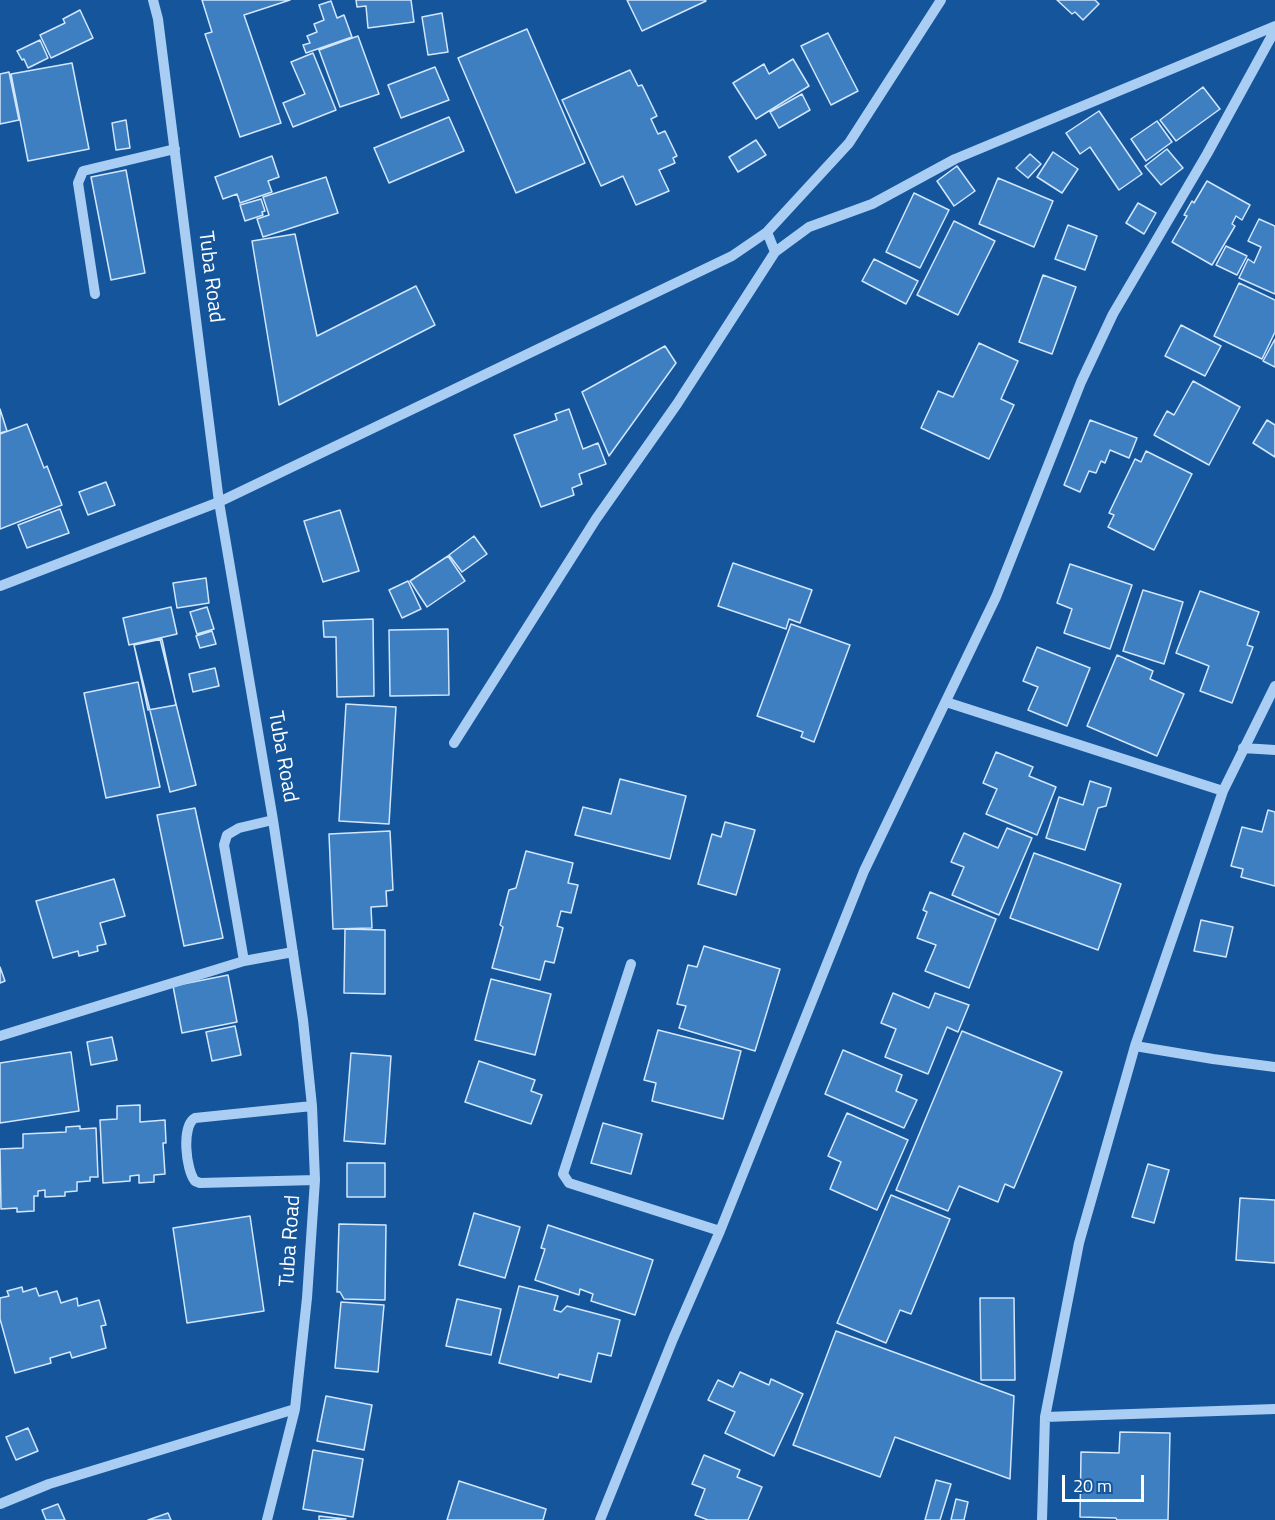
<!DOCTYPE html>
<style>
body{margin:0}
#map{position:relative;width:1275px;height:1520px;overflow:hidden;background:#15559b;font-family:"Titillium Web",sans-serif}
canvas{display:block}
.scale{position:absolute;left:1062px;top:1475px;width:82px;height:27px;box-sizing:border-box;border:3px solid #fff;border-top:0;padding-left:8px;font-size:18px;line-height:21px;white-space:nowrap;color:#fff;-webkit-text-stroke:4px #15559b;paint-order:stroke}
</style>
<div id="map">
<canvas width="1275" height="1520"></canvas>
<div class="scale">20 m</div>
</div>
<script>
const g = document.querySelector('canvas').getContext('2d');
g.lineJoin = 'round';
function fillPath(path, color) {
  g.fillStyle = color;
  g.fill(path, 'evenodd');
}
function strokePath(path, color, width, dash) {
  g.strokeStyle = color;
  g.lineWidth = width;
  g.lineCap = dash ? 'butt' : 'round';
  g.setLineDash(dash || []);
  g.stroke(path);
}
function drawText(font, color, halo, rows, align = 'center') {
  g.font = font + ' "Titillium Web",sans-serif';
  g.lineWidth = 4.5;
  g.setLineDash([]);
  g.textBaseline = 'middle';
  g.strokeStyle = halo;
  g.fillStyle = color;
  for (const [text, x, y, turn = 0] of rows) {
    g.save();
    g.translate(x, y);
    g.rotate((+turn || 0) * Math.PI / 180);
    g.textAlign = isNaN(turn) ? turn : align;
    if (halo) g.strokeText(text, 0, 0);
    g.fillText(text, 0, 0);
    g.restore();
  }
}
const building = new Path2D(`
 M202,0H290L244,15L281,123L240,137L205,34L212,32Z
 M356,0H411L414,22L368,28L366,6L357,7Z
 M627,0H705L706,1L642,31Z
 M1057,0H1095L1099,4L1083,20L1075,12L1072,14Z
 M331,1L337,18L344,15L352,37L306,53L303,45L310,43L307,36L317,32L314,24L324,20L319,5Z
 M80,10L93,38L51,58L40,35L65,23L63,19Z
 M442,13L448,52L428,55L422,17Z
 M527,29L585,163L516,193L458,58Z
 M828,33L858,91L831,105L801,46Z
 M358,36L379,94L340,107L319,50Z
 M40,40L48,58L28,68L24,59L22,60L17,51Z
 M313,53L336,110L293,127L283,103L305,94L291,62Z
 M793,59L809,86L756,119L733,83L764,64L769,74Z
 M72,63L89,149L28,161L11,74Z
 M435,67L449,100L401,118L388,85Z
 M630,70L638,86L642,85L657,116L651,119L658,134L665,131L677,156L673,158L675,163L659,170L669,191L636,205L623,176L601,186L562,100Z
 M9,72L19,120L0,124V74Z
 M1203,87L1220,109L1176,141L1160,120Z
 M802,94L810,110L779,128L770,112Z
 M1099,111L1142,174L1119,190L1090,147L1080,154L1066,133Z
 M449,117L464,151L389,183L374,148Z
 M126,120L130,148L116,150L112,123Z
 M1157,121L1172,142L1146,161L1131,139Z
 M756,140L766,155L738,172L729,157Z
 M1167,149L1183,168L1161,185L1145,166Z
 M1053,152L1078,169L1062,193L1037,177Z
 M1030,154L1041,164L1028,178L1016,168Z
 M272,156L279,177L268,181L272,192L240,203L237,194L223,199L215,177Z
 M957,166L975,191L954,206L937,181Z
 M126,170L145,273L111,280L91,177Z
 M326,177L338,213L263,237L257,219L269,215L263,197Z
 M998,178L1053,201L1034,247L979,224Z
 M1207,181L1250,205L1242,220L1236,216L1232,224L1235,226L1212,265L1172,242L1187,216L1184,215L1192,201L1194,203Z
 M914,193L949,210L920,268L886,252Z
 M261,199L265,211L262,212L263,215L245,221L240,205Z
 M1138,203L1156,213L1144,234L1126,223Z
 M1259,219L1275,226V294L1239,278L1248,259L1254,263L1261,247L1248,241Z
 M954,221L995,241L958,315L917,295Z
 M1068,225L1097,236L1085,270L1055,259Z
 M295,234L317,336L416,286L435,325L279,405L252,241Z
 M1226,246L1247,256L1237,275L1216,265Z
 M874,259L918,281L906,304L862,281Z
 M1043,275L1076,287L1052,354L1019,342Z
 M1239,283L1275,300V332L1262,359L1214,336Z
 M1181,325L1221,346L1205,376L1165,356Z
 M1275,339V367L1263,361Z
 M979,343L1018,361L1001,399L1014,405L989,459L921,428L938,391L953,397Z
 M665,346L676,363L609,456L582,392Z
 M1193,381L1240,407L1209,465L1154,435L1167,411L1174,415Z
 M0,409L7,431L0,433Z
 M569,409L583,449L598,443L606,464L579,474L582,484L572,488L574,495L541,507L514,435L557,420L555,414Z
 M1090,420L1137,438L1129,458L1110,450L1105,463L1101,461L1096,473L1089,471L1080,492L1064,485Z
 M1267,420L1275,425V457L1253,443Z
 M27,424L44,468L47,466L62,505L0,529V434Z
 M1146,451L1192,474L1154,550L1108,527L1114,515L1109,513L1135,459L1141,462Z
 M106,482L115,505L88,515L79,492Z
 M60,509L69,533L27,548L18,525Z
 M340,510L359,571L323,582L304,521Z
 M474,536L487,554L462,572L449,555Z
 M448,556L465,581L427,607L410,581Z
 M733,563L812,590L800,623L789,619L786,629L718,606Z
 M1070,564L1132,585L1110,649L1064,633L1072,609L1057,603Z
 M206,578L209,603L177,608L173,583Z
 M408,581L421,609L402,618L389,590Z
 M1143,590L1183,602L1164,664L1123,651Z
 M1200,591L1259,612L1247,645L1253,647L1232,703L1200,691L1209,666L1176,653Z
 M171,607L177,634L129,645L123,618Z
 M207,607L214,629L197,634L190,612Z
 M373,619L374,696L337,697L336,637H324L323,621Z
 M791,624L850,645L814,742L801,737L803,732L757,716Z
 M448,629L449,695L390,696L389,630Z
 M212,631L216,644L200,648L196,636Z
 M160,639L196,785L170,792L134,645Z
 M162,639L176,705L148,710L134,645Z
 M1037,647L1090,668L1067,726L1028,710L1038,687L1023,681Z
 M1117,655L1153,671L1150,679L1184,694L1157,756L1087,726Z
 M215,668L219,686L193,692L189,674Z
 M138,682L160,787L106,798L84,693Z
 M346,704L396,707L389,824L339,821Z
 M996,752L1033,767L1029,776L1056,787L1037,835L986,814L997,789L983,783Z
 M620,779L686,796L670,859L575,835L583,807L611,814Z
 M1090,781L1111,788L1106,806L1098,808L1085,850L1046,838L1059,797L1083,805Z
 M195,808L223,938L184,946L157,815Z
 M1268,810L1275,812V886L1241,877L1243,869L1231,866L1242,827L1262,832Z
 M725,822L755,830L736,895L698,884L712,834L721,837Z
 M1007,828L1032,838L999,915L952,895L964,867L951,862L964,833L998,848Z
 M390,831L393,890L386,891L387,906L371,907L372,928L333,929L329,834Z
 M526,851L573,863L568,883L578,885L571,913L561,911L557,926L563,928L554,963L545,961L540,980L492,968L503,927L500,925L509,890L516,888Z
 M1034,853L1121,884L1098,950L1010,918Z
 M114,879L125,916L100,923L106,944L97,946L98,951L79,956L78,951L53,958L36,901Z
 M930,892L996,919L969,988L925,971L936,945L917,938L927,912L923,910Z
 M1201,920L1233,927L1226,957L1194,951Z
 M345,929L385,930V994L344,993Z
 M704,946L780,969L755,1051L679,1028L686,1006L677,1004L688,965L697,967Z
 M0,967L5,981L0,983Z
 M228,975L237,1022L182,1033L173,986Z
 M491,979L551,994L535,1055L475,1040Z
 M893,993L929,1008L935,993L969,1005L958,1032L947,1027L928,1074L885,1057L896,1029L881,1023Z
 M235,1026L241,1055L212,1061L206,1032Z
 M658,1030L741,1051L723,1119L652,1101L656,1083L644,1080Z
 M962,1031L1062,1072L1014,1188L1005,1184L998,1202L959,1186L948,1211L896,1190Z
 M112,1037L117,1060L91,1065L87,1042Z
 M843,1050L902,1075L896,1091L917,1100L904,1128L825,1094Z
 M71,1052L79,1111L0,1123V1063Z
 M351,1053L391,1056L385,1144L344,1141Z
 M479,1061L535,1080L531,1091L542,1095L531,1124L465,1102Z
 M140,1105V1122L165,1120L166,1143H163L165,1174L154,1175V1182L139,1183V1175L130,1176V1181L103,1183L100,1120L117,1119V1106Z
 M847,1113L908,1140L877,1210L830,1189L841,1162L828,1156Z
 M603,1123L642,1134L631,1174L591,1163Z
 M80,1126V1129L96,1128L98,1177H90V1181L77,1182V1191L65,1192V1196L45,1197V1190L38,1191V1196H34V1211L17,1212V1208L1,1209L0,1149L23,1148V1134L66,1132V1127Z
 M347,1163H385V1197H347Z
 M1148,1164L1169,1170L1154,1223L1132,1217Z
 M891,1195L950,1219L911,1314L900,1310L886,1343L837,1323Z
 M1240,1198L1275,1200V1263L1236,1260Z
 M474,1213L520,1227L505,1278L459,1265Z
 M250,1216L264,1311L187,1323L173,1228Z
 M339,1224L386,1225L385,1300L344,1299L340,1292H337Z
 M548,1225L653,1260L635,1315L591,1301L593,1294L580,1289L579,1295L535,1280L545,1249L541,1248Z
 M519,1286L558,1296L554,1310L561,1312L567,1306L620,1320L611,1356L598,1353L591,1382L559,1374L558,1378L499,1363Z
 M22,1287L23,1292L36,1288L39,1296L57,1291L61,1303L77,1298L78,1306L99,1300L106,1325L101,1326L106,1348L72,1358L70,1352L50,1358L51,1363L15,1373L0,1319V1298L9,1296L7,1291Z
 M980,1298H1014L1015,1380H981Z
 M457,1299L501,1309L491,1355L446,1346Z
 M341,1302L384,1305L378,1372L335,1368Z
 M836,1331L1014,1396L1010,1479L895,1437L880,1477L793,1445Z
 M740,1372L769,1385L771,1379L803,1394L774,1456L725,1433L735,1412L708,1400L718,1380L733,1387Z
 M326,1396L372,1405L364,1450L317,1441Z
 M28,1428L38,1451L16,1460L6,1437Z
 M1120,1432L1170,1433L1168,1520H1117L1116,1518L1080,1517L1081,1452L1119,1453Z
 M313,1450L363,1459L353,1517L303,1509Z
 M704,1455L740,1470L737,1477L762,1487L748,1520H708L695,1515L705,1489L692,1484Z
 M936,1480L951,1484L940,1520H925Z
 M459,1481L546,1509L543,1520H447Z
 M956,1499L968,1502L964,1520H951Z
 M58,1504L65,1520H46L42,1510Z
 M168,1513L171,1520H148Z
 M319,1516L346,1519L319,1520Z`);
const minor = new Path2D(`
 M153,0L158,19L219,502L273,820L303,1020L312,1106L315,1180L307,1298L295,1409L267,1520
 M775,252L809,227L872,204L955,159L1275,26
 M95,294L78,183L83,171L175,149
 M0,586L219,502L732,256L767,232L849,143L941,0
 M946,702L1223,791
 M454,743L596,519L677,404L775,252L767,232
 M1243,748L1275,750
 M244,961L224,845L227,835L239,828L273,820
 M631,964L563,1174L569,1183L720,1231
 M0,1036L244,961L293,952
 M1135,1046L1213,1059L1275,1067
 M312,1106L195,1118C181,1126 186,1170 195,1181L200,1183L315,1180
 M1045,1417L1275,1409
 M0,1504L49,1484L295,1409
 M600,1520L673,1339L720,1231L864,871L996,597L1081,382L1113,314L1207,154L1275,30
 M1042,1520L1045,1417L1079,1243L1135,1046L1223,791L1275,686`);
const streetNames = [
 ["Tuba Road",210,277,83],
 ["Tuba Road",282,757,80],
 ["Tuba Road",291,1241,-86]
];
fillPath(building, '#3e7fc2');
strokePath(building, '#d2e7fd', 1.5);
strokePath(minor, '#aacef3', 10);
drawText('21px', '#fff', '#15559b', streetNames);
</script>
